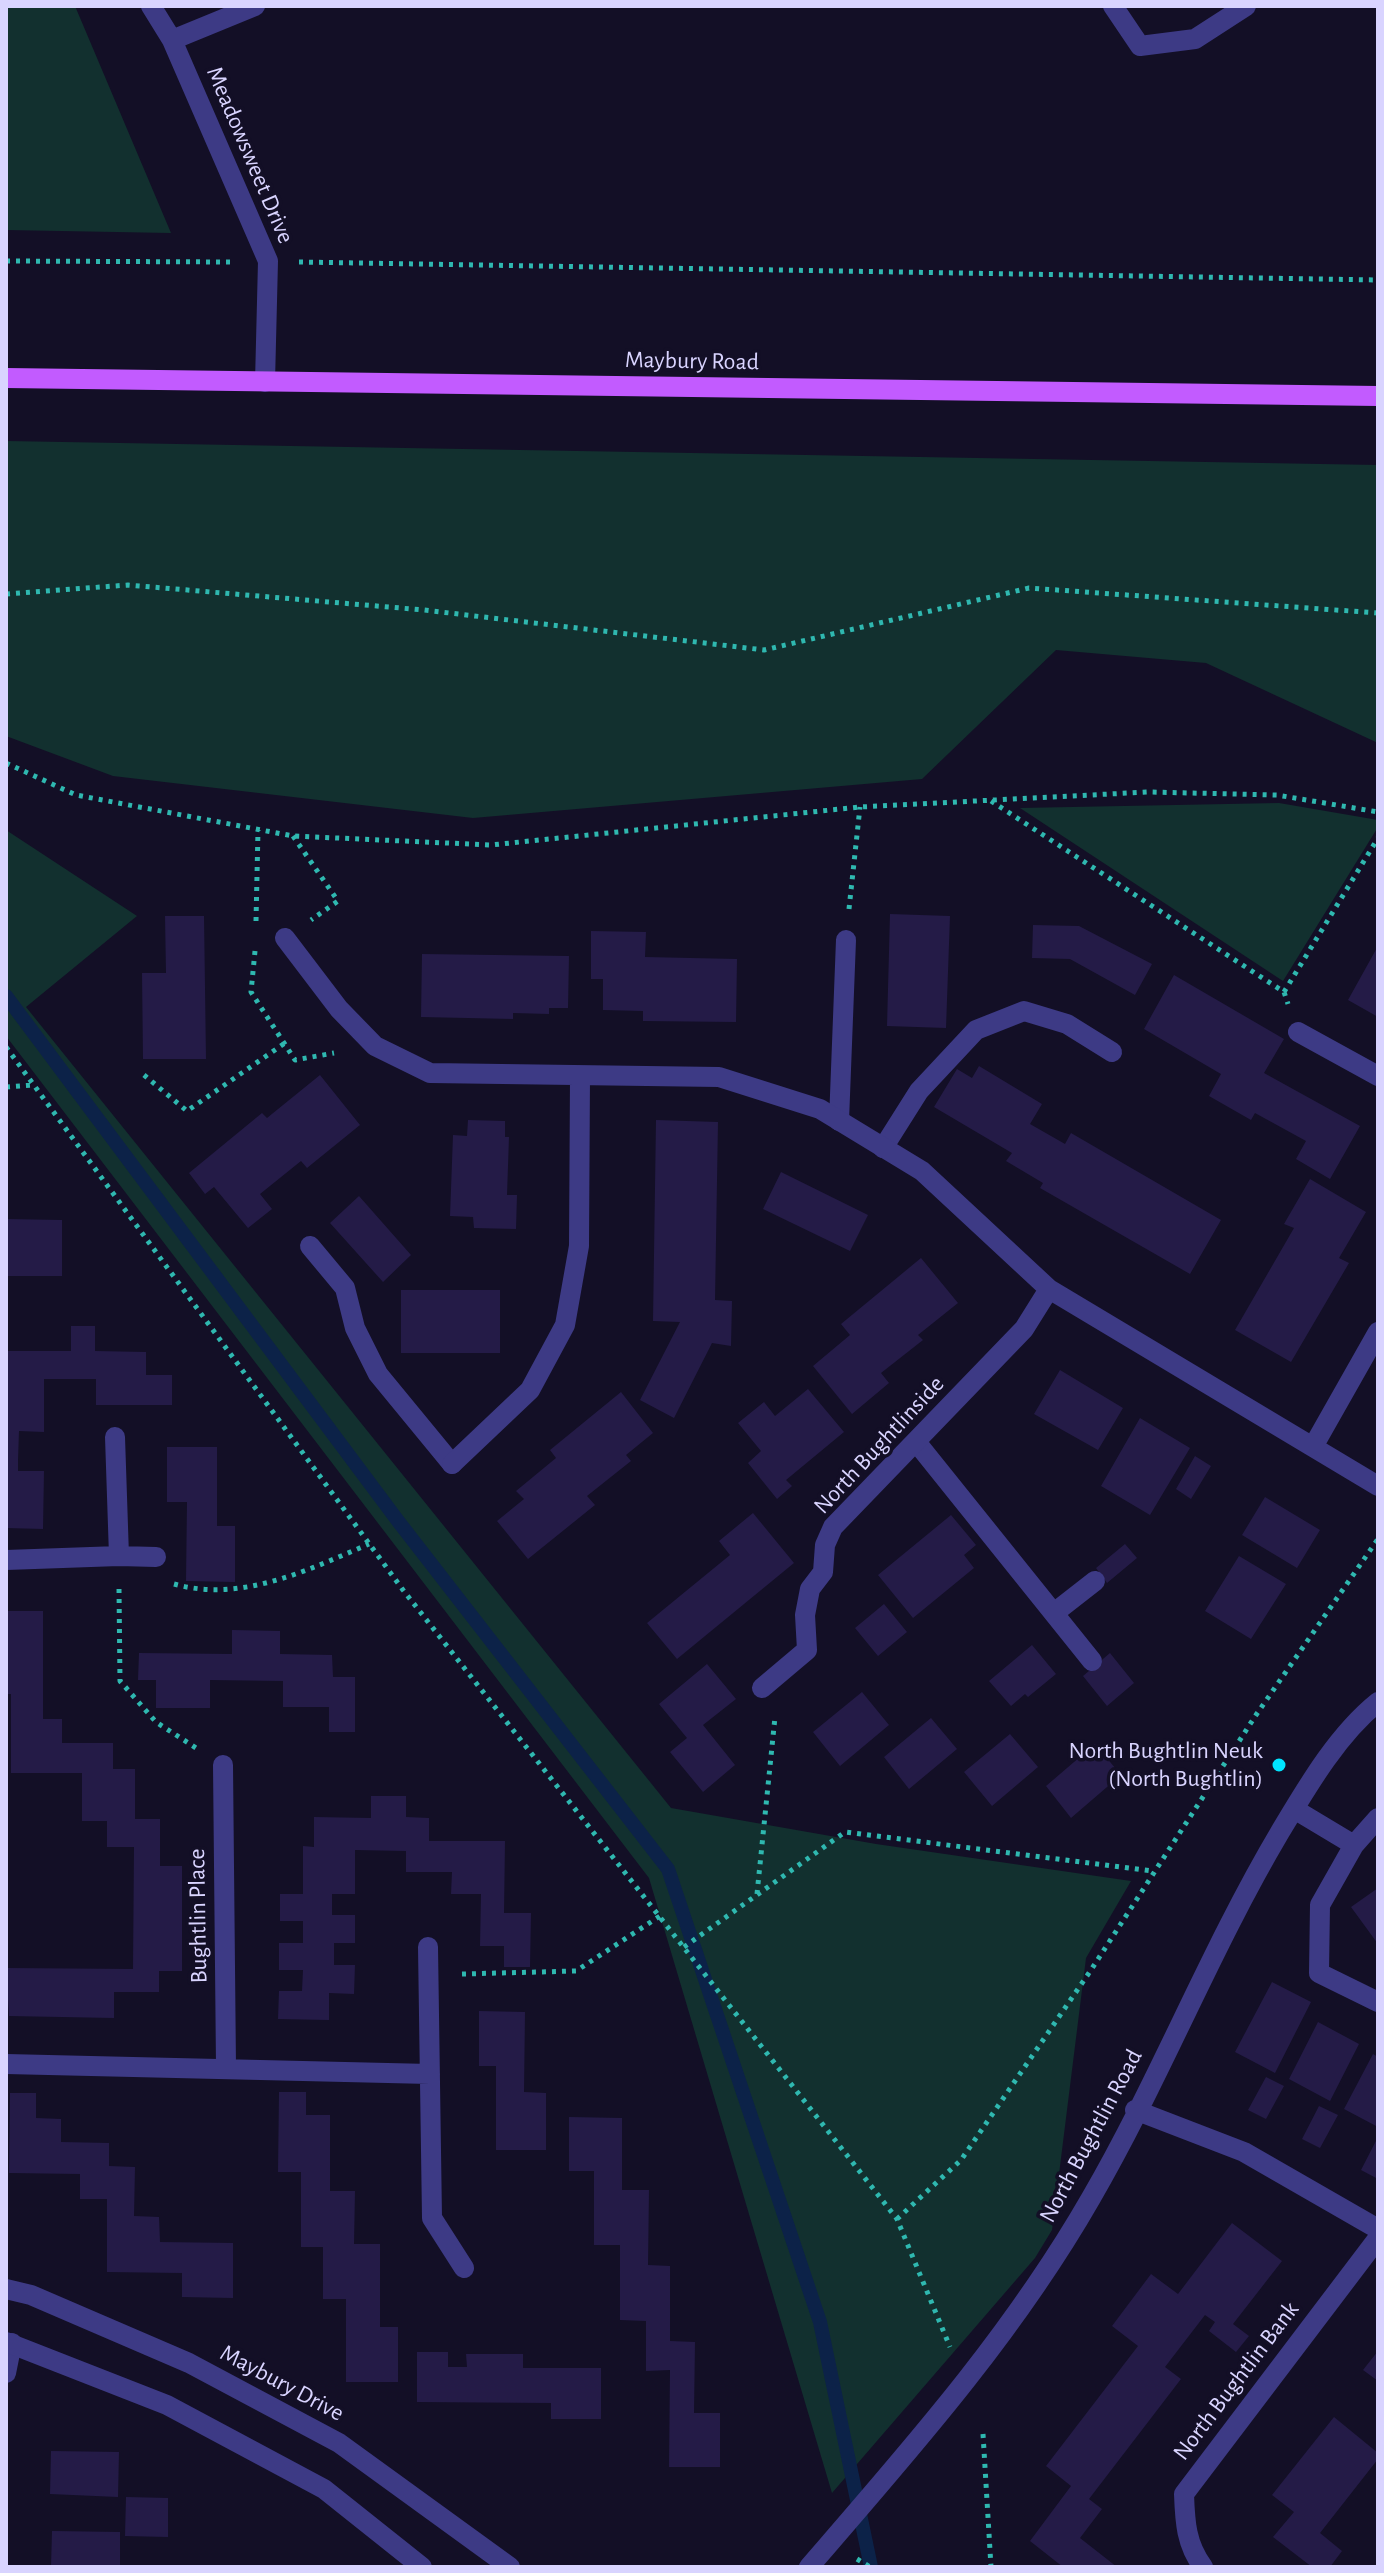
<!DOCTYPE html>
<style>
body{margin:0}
#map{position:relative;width:1384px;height:2573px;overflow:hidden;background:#130f26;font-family:"Alegreya Sans",sans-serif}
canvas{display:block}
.frame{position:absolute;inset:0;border:8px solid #d9d4ff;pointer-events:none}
</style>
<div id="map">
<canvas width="1384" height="2573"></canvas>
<div class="frame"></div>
</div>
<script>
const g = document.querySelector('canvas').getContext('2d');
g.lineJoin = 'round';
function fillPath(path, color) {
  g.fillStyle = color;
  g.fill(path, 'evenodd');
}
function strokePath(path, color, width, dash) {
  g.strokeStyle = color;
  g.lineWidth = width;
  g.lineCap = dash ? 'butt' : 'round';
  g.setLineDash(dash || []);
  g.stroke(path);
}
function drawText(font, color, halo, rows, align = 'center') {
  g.font = font + ' "Alegreya Sans",sans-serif';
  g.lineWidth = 7;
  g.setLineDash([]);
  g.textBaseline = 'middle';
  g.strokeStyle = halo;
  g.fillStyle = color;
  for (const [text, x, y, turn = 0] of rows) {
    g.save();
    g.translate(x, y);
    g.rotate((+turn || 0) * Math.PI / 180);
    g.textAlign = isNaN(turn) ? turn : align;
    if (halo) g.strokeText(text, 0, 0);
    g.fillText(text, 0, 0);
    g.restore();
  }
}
const green = new Path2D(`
 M6,6H75L171,233L6,230Z
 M6,441L1378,465V743L1206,663L1056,650L922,779L473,818L113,776L6,736Z
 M1279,803L1378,820V827L1283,981L1020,808Z
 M6,830L137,916L26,1007L671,1808L876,1844L1131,1881L1086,1958L1052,2230L1035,2258L832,2493L649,1878L6,1036Z`);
const stream = new Path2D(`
 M6,996L398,1521L668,1869L820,2322L871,2567`);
const building = new Path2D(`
 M890,914L950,916L946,1028L887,1026Z
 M165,916H204L206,1059H143L142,973H166Z
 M1033,925L1079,926L1152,964L1135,995L1070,959L1032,958Z
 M591,931L646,932L645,957L737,959L736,1022L643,1021V1011L603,1010V979H591Z
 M1378,946V1017L1348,1000Z
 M422,954L569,956L568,1008H549V1014L513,1013V1019L421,1017Z
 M1174,975L1284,1039L1264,1073L1360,1126L1330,1179L1296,1159L1306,1141L1255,1113L1251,1120L1209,1096L1221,1074L1144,1029Z
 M979,1066L1042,1104L1030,1124L1065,1144L1071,1133L1221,1220L1190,1274L1040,1188L1043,1183L1006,1161L1012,1153L934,1107L957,1069L972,1078Z
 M320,1075L360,1125L307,1168L301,1161L260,1194L272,1209L248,1228L214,1187L205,1194L189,1173L262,1113L267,1118Z
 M468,1120L505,1121V1137H509L507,1195H517L516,1229L474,1228L473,1217L450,1216L453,1135L467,1136Z
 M656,1120L718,1122L715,1300L732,1301L731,1346L712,1343L674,1418L640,1400L680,1322L653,1321Z
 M781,1172L868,1215L850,1251L763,1209Z
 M1310,1179L1366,1212L1339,1258L1349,1263L1291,1362L1235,1330L1294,1228L1284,1224Z
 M359,1196L411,1255L383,1282L330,1223Z
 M6,1219L62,1220V1276H8Z
 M921,1258L958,1303L918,1335L923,1340L881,1373L889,1383L852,1414L813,1366L850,1335L841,1324Z
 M401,1290H500V1353H401Z
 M71,1326H95V1351L146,1352V1375H172V1405H96V1379H44V1432L19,1431L18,1460V1471H44L43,1529L6,1528V1351H71Z
 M1060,1370L1123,1408L1098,1450L1034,1414Z
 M808,1389L844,1432L786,1480L792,1486L777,1499L748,1463L761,1451L738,1423L764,1402L775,1416Z
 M621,1392L653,1433L626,1455L631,1461L587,1496L595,1505L528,1559L497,1521L524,1499L516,1491L556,1458L550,1450Z
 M1140,1418L1190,1448L1150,1515L1101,1486Z
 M167,1447H217V1526H235V1582L186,1581L187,1502H167Z
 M1195,1456L1211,1466L1191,1499L1176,1489Z
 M1265,1497L1320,1530L1297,1568L1242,1535Z
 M753,1513L794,1563L677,1659L647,1623L730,1555L719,1541Z
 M951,1515L976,1545L964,1555L974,1568L913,1618L878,1575Z
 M1125,1544L1137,1558L1107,1583L1096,1568Z
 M1239,1556L1286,1584L1251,1639L1205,1611Z
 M884,1604L907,1632L878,1656L855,1628Z
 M6,1611H43V1719H62V1743H113V1769H135V1819H160V1866H182V1971H159V1992H114V2018L9,2016L6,1968L133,1969L134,1847H107V1821H82V1773H11V1694H6Z
 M232,1630L280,1631V1654L332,1655L333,1677H355V1732H329V1707H283V1681L210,1680V1708H156V1680H138L139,1653L232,1654Z
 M1032,1645L1056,1674L1028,1697L1025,1694L1011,1706L989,1681Z
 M1110,1653L1134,1683L1107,1706L1083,1676Z
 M707,1664L736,1699L703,1725L735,1765L703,1792L670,1752L687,1738L659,1704Z
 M862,1692L889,1725L840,1766L813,1732Z
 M931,1718L957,1749L909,1789L884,1757Z
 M1010,1734L1038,1767L992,1806L964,1772Z
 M1095,1744L1121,1775L1071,1818L1046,1786Z
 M371,1796H406V1817L429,1818V1841H505L504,1913H531L530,1967H504V1946H480L481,1894H451L452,1872H406V1851L355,1850V1894H332V1915H355V1943H334V1965H355L354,1994L329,1993V2020L278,2019L279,1991H302L303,1970H279V1943H303V1921H280V1894H303V1846L314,1847V1817L371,1818Z
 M1378,1888V1944L1351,1907Z
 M1272,1982L1311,2002L1275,2073L1235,2052Z
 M479,2011L525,2012L524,2092L546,2093V2150H496V2066H479Z
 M1318,2022L1359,2044L1330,2101L1289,2079Z
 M1373,2054L1378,2057V2127L1344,2109Z
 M1266,2077L1284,2086L1266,2119L1248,2110Z
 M279,2092H306V2115H330V2191H355L354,2244H380V2327H398V2382H346V2299H323V2247H301V2172H278Z
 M10,2093H36V2118L61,2119V2142L109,2143V2166L135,2167L134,2216L159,2217L160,2242L233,2243V2298L182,2297V2273L107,2272V2199H80V2174L9,2173Z
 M1319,2106L1338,2115L1320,2148L1302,2139Z
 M569,2117L622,2118V2190H649L648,2265L670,2266V2341L695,2342L694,2413H720V2467H669L670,2370L646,2371V2321L620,2320V2245H594V2171H569Z
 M1378,2137V2179L1361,2170Z
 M1232,2223L1282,2261L1233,2324L1249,2336L1236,2352L1209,2331L1215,2322L1205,2315L1165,2367L1181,2379L1089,2499L1102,2509L1080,2538L1117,2567H1063L1030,2541L1071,2486L1046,2466L1138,2346L1112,2326L1151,2274L1178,2294Z
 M1378,2351V2381L1363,2370Z
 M417,2352H448V2367H467L466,2354H523V2368H601V2419H551V2403L417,2402Z
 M1334,2417L1378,2453V2459L1320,2533L1342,2551L1330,2567H1312L1273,2537L1294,2512L1272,2495Z
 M51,2451L119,2452L118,2497L50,2494Z
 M126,2497L168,2498V2537L125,2536Z
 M52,2531L120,2532V2567H51Z`);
const path = new Path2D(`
 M6,261L233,262
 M299,262L1378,280
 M6,594L128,585L424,610L764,650L1029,588L1378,613
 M6,763L76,795L293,836L491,845L860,807L1148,792L1277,795L1378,812
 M991,801L1284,992L1288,1004
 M293,836L338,901L311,920
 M849,909L860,807
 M256,921L258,830
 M255,951L251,992L295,1060L334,1053
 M1284,992L1378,838
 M6,1047L403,1590L897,2219L950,2347
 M144,1075L187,1111L285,1043
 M6,1087L33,1085
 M174,1584C241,1603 308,1570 369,1544
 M119,1589L120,1681L156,1722L196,1748
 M757,1894L775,1717
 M684,1947L845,1832L1152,1871
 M462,1974L576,1971L660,1916
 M897,2219L961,2160L1091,1970L1256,1715L1378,1539
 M983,2434L991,2567
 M857,2559L870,2567`);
const service = new Path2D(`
 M839,1121L846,940
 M883,1148L919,1091L976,1030L1024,1011L1067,1024L1112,1052
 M310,1246L345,1288L355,1328L378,1374L452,1464
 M917,1443L1092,1661
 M1054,1613L1095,1581`);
const minor = new Path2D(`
 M151,6L172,40L268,261L265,382
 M1113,6L1140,46L1195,39L1246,6
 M172,40L255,6
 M285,938L339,1009L375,1046L430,1073L719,1077L820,1109L922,1171L1049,1289L1378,1486
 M1298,1032L1378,1076
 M1314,1445L1378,1332
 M452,1464L530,1390L565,1325L579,1246L580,1077
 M119,1556L156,1557
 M6,1560L119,1556L115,1437
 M762,1688L807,1650L805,1615L810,1589L823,1572L825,1545L833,1527L1024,1329L1049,1289
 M223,1765L226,2067
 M1294,1809L1354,1845
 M1378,1818L1354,1845L1320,1905L1319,1973L1378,2002
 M428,1947L432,2218L464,2268
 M6,2064L430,2074
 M1135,2110L1244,2152L1378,2229
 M6,2373L12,2343
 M809,2567C911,2449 1013,2334 1091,2198C1160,2079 1210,1950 1280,1832C1307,1787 1337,1735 1378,1702
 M1203,2567C1186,2544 1185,2522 1184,2494L1378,2238`);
const tertiary = new Path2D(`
 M6,2289L31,2295L189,2363L339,2443L510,2567
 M6,2342L167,2405L324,2489L422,2567`);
const primary = new Path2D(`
 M6,378L1378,396`);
const markers = [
 [1279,1765,8,"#00e5ff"]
];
const streetNames = [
 ["Meadowsweet Drive",250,155,67],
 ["Maybury Road",692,361,1],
 ["North Bughtlinside",879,1445,-47],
 ["Bughtlin Place",198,1916,-91],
 ["North Bughtlin Road",1091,2136,-62],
 ["North Bughtlin Bank",1236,2381,-53],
 ["Maybury Drive",282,2383,28]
];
const poiNames = [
 ["North Bughtlin Neuk",1263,1751],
 ["(North Bughtlin)",1263,1779]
];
fillPath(green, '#12302f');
strokePath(stream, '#0c2248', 14);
fillPath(building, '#241b47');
strokePath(path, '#2fb8b0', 5, [4, 6]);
strokePath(service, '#3d3a85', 20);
strokePath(minor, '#3d3a85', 20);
strokePath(tertiary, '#3d3a85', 20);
strokePath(primary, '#c25bff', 20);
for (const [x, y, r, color] of markers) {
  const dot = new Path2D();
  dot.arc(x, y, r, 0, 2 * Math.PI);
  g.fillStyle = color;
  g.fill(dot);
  strokePath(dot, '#130f26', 3);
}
drawText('24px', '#d9d4ff', '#130f26', streetNames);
drawText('24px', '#d9d4ff', '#130f26', poiNames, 'right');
</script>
